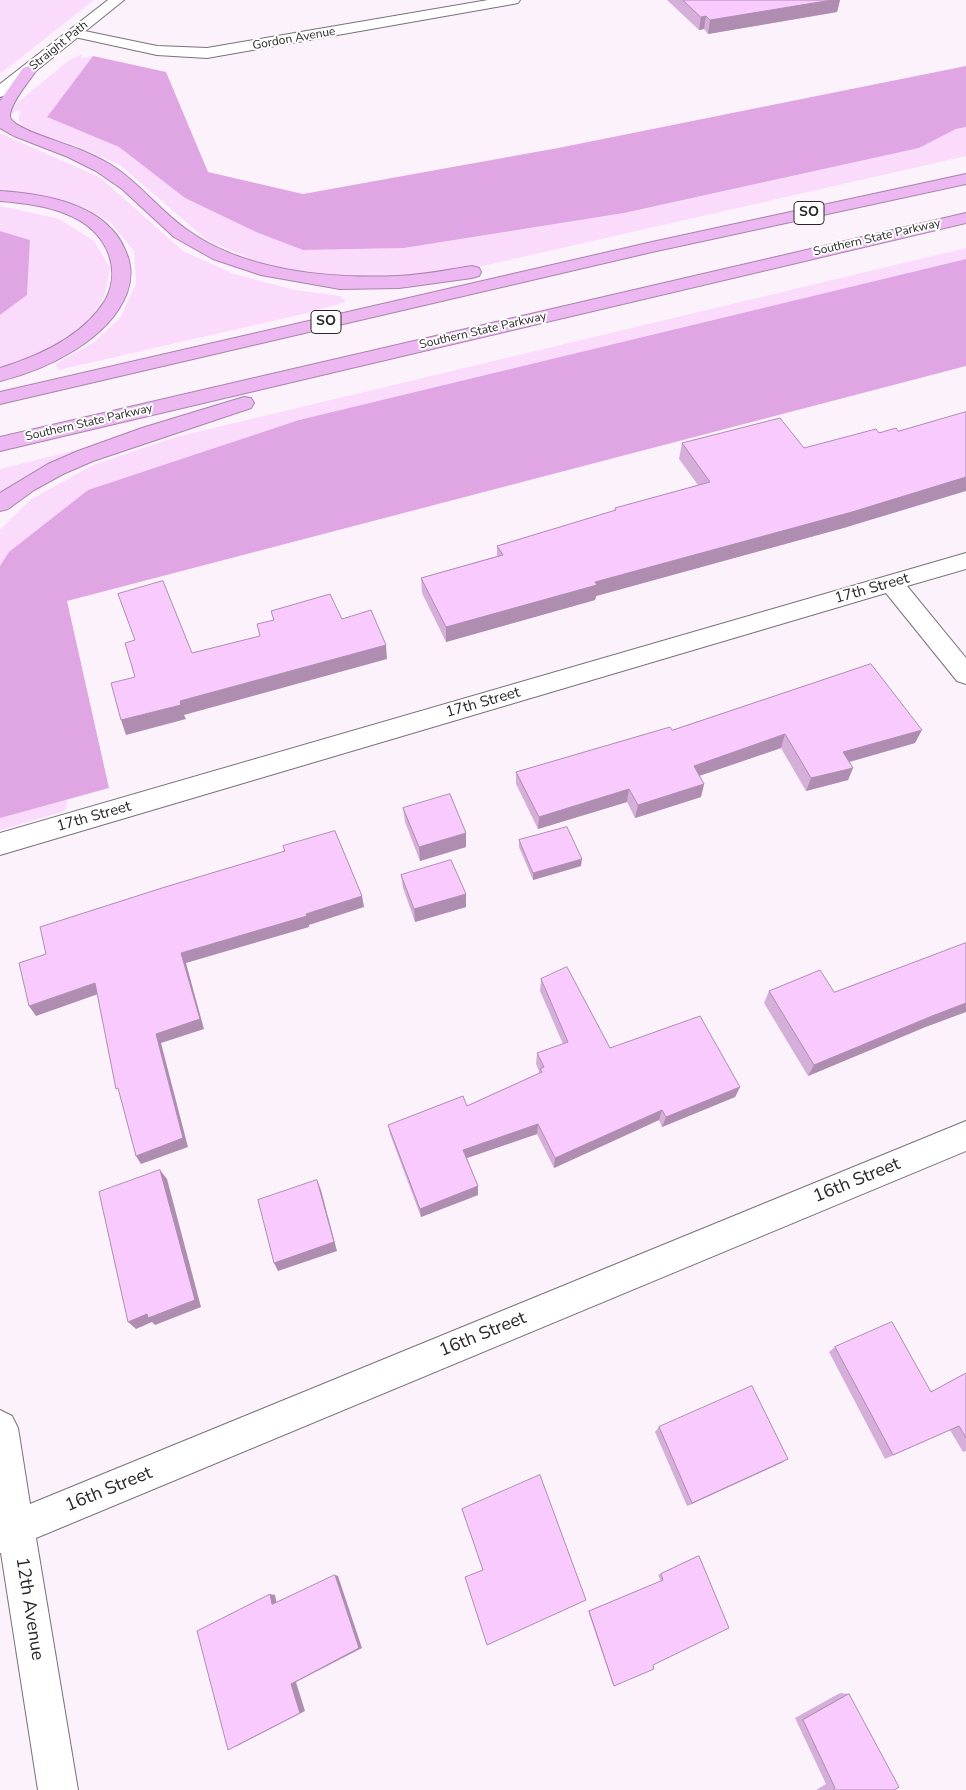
<!DOCTYPE html>
<style>
body{margin:0}
canvas{display:block;background:#fbf2fb}
</style>
<canvas width="966" height="1790"></canvas>
<script>
const g = document.querySelector('canvas').getContext('2d');
g.lineJoin = 'round';
function fillPath(path, color) {
  g.fillStyle = color;
  g.fill(path, 'evenodd');
}
function strokePath(path, color, width, dash) {
  g.strokeStyle = color;
  g.lineWidth = width;
  g.lineCap = dash ? 'butt' : 'round';
  g.setLineDash(dash || []);
  g.stroke(path);
}
function drawText(font, color, halo, rows, align = 'center') {
  g.font = font + ' "Nunito Sans",sans-serif';
  g.lineWidth = 4;
  g.setLineDash([]);
  g.textBaseline = 'middle';
  g.strokeStyle = halo;
  g.fillStyle = color;
  for (const [text, x, y, turn = 0] of rows) {
    g.save();
    g.translate(x, y);
    g.rotate((+turn || 0) * Math.PI / 180);
    g.textAlign = isNaN(turn) ? turn : align;
    if (halo) g.strokeText(text, 0, 0);
    g.fillText(text, 0, 0);
    g.restore();
  }
}
const green = new Path2D(`
 M0,0H94L0,74Z
 M82,54L81,58H86L93,56L47,117L119,147L185,198L256,232L304,250L404,248L624,213L919,148L956,129L966,127V156L452,273L386,279L321,275L263,264L207,240L120,165L72,144L26,131L19,127L22,124L19,121V114L22,112L16,110L12,115V110L16,104L68,61Z
 M0,133L101,178L183,251L234,274L295,290L341,296L346,302L303,314L58,370L56,364L94,342L120,318L136,284L134,251L111,223L86,208L44,196L0,191Z
 M0,206L59,219L94,241L110,268C108,277 107,289 103,298C86,335 35,355 0,371V315L27,295L30,240L0,231Z
 M966,248V259L299,420L88,490L0,566V530L30,500L93,465L176,437Z
 M76,450V457L0,497V469Z
 M69,795L65,811L0,830V815Z`);
const forest = new Path2D(`
 M93,56L166,72L208,172L303,194L558,148L966,66V127L956,129L919,148L624,213L404,248L303,250L256,232L185,198L119,147L47,117Z
 M0,231L30,240L27,295L0,315Z
 M966,259V366L67,601L109,788L0,818V566L9,552L88,490L299,420Z`);
const minor = new Path2D(`
 M488,0H520L518,3L513,4L207,58L157,55L70,36L68,33L70,30L75,29L157,46L207,48Z
 M966,553V569L907,586L966,658V684L957,681L886,593L0,855V833Z
 M966,1121V1151L36,1538L78,1790H38L1,1553H0V1410L12,1416L18,1428L30,1504Z`);
const secondary = new Path2D(`
 M108,0H124L6,95L0,97V84Z`);
const motorway = new Path2D(`
 M28,66L33,68L36,71C29,81 9,105 10,117C12,129 68,144 81,150C90,154 99,158 108,163C138,181 158,209 186,229C243,271 329,279 397,276C422,275 447,270 472,266L479,268L481,272L479,276L472,278L399,288L340,289L261,275L213,259L174,237L122,189L96,171L68,157L14,136L0,128V101L23,68Z
 M966,174V184L652,252L0,404V392L652,242Z
 M0,191C45,194 108,204 126,252C132,266 132,279 127,293C109,340 46,370 0,381V368C39,356 84,336 106,299C113,285 114,269 109,255C94,212 40,204 0,201Z
 M966,213V223L0,451V437Z
 M244,397L251,398L254,403L251,408L93,461L63,474L34,490L8,509L0,511V493L48,464L78,451L142,428Z`);
const wall = new Path2D(`
 M667,0H840L837,12L708,34L704,29L699,30Z
 M682,443L847,527L596,596L595,600L446,642L422,593L421,578L497,556V546L614,511L615,508L698,485L679,459Z
 M871,664L915,743L850,762L853,768L848,780L806,791L781,748L699,776L704,784L701,797L635,818L627,802L538,829L516,784V772L672,730Z
 M403,808L466,847L420,861L405,822Z
 M519,840L581,866L533,880L519,847Z
 M401,875L466,894V907L415,922L403,888Z
 M541,979L610,1048L740,1087L735,1097L662,1127L659,1120L554,1168L537,1134L467,1158L478,1186V1195L421,1217L390,1134L388,1125L467,1106L539,1073V1071L536,1064L537,1053L563,1044L540,991Z
 M769,991L834,992L923,1028L808,1076L764,1003Z
 M835,1347L931,1392L966,1373V1451L963,1452L950,1430L885,1459L829,1352Z
 M659,1427L788,1459L781,1463L687,1506L655,1432Z
 M696,1557L653,1665L614,1686L613,1685L588,1611L661,1581L658,1575Z
 M840,1693L849,1694L894,1790H816L826,1784L795,1718Z`);
const shadedWall = new Path2D(`
 M832,0H840L837,12L708,34L710,20Z
 M706,16L704,29L699,30L701,17Z
 M966,477V491L847,527L596,596L595,600L446,642V627L595,582Z
 M386,645L387,659L184,715L186,719L126,735L121,720L180,701Z
 M922,730L915,743L838,765L843,752Z
 M785,734L781,748L690,779L694,766Z
 M853,768L848,780L806,791L811,778Z
 M704,784L701,797L635,818L638,805Z
 M629,789L627,802L538,829L539,817Z
 M466,833V847L420,861L419,847Z
 M582,859L581,866L533,880V873Z
 M466,894V907L415,922L414,909Z
 M362,896L364,907L309,925V927L186,963L204,1029L161,1043L188,1147L141,1164L136,1156L156,1034L181,953Z
 M95,983L101,993L36,1016L29,1006Z
 M966,1003V1012L923,1028L808,1076L814,1065L932,1016Z
 M740,1087L735,1097L662,1127L666,1117Z
 M662,1110L659,1120L554,1168L555,1158Z
 M538,1124L537,1134L464,1159L463,1150Z
 M160,1170L167,1179L201,1307L155,1325L152,1322L136,1329L128,1322Z
 M317,1180L321,1190L337,1251L278,1271L274,1263Z
 M478,1186V1195L421,1217L420,1209Z
 M788,1459L781,1463L687,1506L692,1503Z
 M335,1575L338,1576L362,1648L296,1682L305,1711L235,1747L291,1684Z
 M270,1594L275,1595L277,1605L272,1604Z`);
const building = new Path2D(`
 M683,0H832L710,20L706,16L701,17Z
 M966,412V477L852,512L595,582L597,585L446,627L421,578L503,555L497,546L616,510L615,508L710,482L682,443L780,418L804,448L876,429L879,433L896,428L898,431Z
 M163,581L192,653L260,636L257,624L274,620L271,611L330,594L342,619L371,610L386,645L180,701L181,705L121,720L111,683L135,677L125,643L135,640L118,594Z
 M871,664L922,730L843,752L853,768L811,778L785,734L694,766L704,784L638,805L629,789L539,817L516,772L670,727L672,730Z
 M450,794L466,833L419,847L403,808Z
 M567,827L582,859L533,873L519,840Z
 M335,831L362,896L306,914L307,916L181,953L200,1019L156,1034L183,1138L136,1156L118,1088L116,1089L95,983L29,1006L19,963L46,954L40,927L162,888L285,851L283,846Z
 M451,860L466,894L414,909L401,875Z
 M966,943V1003L932,1016L814,1065L769,991L820,970L834,992Z
 M567,967L610,1048L700,1016L740,1087L666,1117L662,1110L555,1158L538,1124L463,1150L478,1186L420,1209L388,1125L463,1096L467,1106L542,1072L540,1069L544,1067L537,1053L568,1042L541,979Z
 M160,1170L195,1300L148,1318L147,1314L128,1322L99,1192Z
 M317,1180L334,1242L274,1263L258,1200Z
 M892,1322L931,1392L966,1373V1438L959,1426L893,1455L835,1347Z
 M752,1386L788,1459L692,1503L659,1427Z
 M540,1475L586,1600L487,1645L465,1577L483,1570L462,1509Z
 M699,1556L729,1628L653,1665L654,1669L614,1686L589,1611L663,1580L661,1574Z
 M335,1575L359,1648L291,1684L300,1713L228,1750L197,1631L270,1594L272,1604Z
 M849,1694L899,1787L894,1790H833L835,1788L803,1720Z`);
const farStreetnames = [
 ["Gordon Avenue",294,39,-10],
 ["Straight Path",59,46,-39],
 ["Southern State Parkway",877,238,-13],
 ["Southern State Parkway",483,331,-13],
 ["Southern State Parkway",89,423,-13]
];
const shields = [
 [809,213,30],
 [326,322,30]
];
const shieldNames = [
 ["SO",809,213],
 ["SO",326,322]
];
const streetNames = [
 ["17th Street",872,589,-16],
 ["17th Street",483,703,-16],
 ["17th Street",94,817,-16]
];
const nearStreetnames = [
 ["16th Street",857,1181,-22],
 ["16th Street",483,1335,-22],
 ["16th Street",109,1490,-22],
 ["12th Avenue",29,1609,81]
];
fillPath(green, '#fadbfc');
fillPath(forest, '#e0a6e4');
strokePath(minor, '#7a727b', 2);
strokePath(secondary, '#7a727b', 2);
strokePath(motorway, '#a884ac', 2);
fillPath(minor, '#fff');
fillPath(secondary, '#fff');
fillPath(motorway, '#edb7f2');
fillPath(wall, '#d6aeda');
fillPath(shadedWall, '#ae8db1');
fillPath(building, '#f9cafd');
strokePath(building, '#ae8db1', 1);
drawText('12px', '#292629', '#fff', farStreetnames);
for (const [x, y, w] of shields) {
  const box = new Path2D();
  box.roundRect(x - w / 2, y - 11.5, w, 23, 4);
  g.fillStyle = '#fff';
  g.fill(box);
  strokePath(box, '#292629', 1);
}
drawText('bold 14px', '#292629', null, shieldNames);
drawText('15px', '#292629', '#fff', streetNames);
drawText('18px', '#292629', '#fff', nearStreetnames);
</script>
